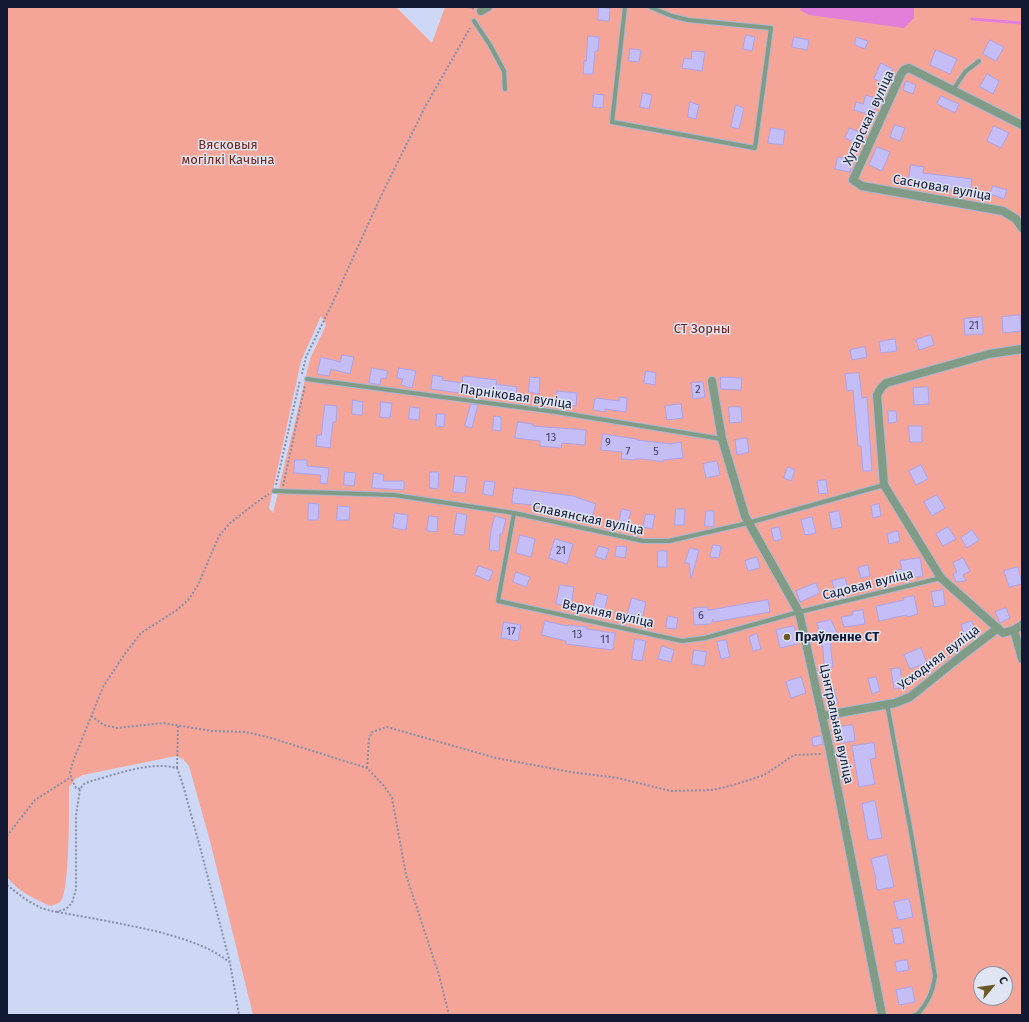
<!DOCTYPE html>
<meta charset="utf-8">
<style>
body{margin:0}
#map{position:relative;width:1029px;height:1022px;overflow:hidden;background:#ced8f4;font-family:"Fira Sans",sans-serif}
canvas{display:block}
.frame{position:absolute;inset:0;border:8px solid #121932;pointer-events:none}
.north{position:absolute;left:973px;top:966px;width:40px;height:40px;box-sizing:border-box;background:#e0e5f3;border:1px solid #8e93a6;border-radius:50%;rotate:61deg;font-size:11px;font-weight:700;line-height:16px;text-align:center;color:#121932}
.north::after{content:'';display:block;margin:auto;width:14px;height:18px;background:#6a5927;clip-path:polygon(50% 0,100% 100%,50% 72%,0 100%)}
</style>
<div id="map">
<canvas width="1029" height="1022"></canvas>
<div class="frame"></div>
<div class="north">С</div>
</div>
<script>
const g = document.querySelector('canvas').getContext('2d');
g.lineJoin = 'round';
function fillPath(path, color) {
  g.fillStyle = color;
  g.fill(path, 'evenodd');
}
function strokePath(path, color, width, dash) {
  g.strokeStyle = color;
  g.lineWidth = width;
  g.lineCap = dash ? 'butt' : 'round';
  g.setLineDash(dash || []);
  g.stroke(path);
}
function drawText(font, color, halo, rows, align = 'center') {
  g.font = font + ' "Fira Sans",sans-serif';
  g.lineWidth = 3;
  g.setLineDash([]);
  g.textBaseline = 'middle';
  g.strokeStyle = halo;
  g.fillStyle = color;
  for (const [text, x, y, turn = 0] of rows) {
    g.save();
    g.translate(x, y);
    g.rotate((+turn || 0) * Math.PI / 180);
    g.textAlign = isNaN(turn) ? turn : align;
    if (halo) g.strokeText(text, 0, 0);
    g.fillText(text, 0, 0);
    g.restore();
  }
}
const green = new Path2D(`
 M7,7H396L432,43L445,7H1022V1015H253L210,841L189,766L183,759L176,756L83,775L75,779L69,787C69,807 70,888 61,901C58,904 53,905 50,906C33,898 19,892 7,877ZM321,316L326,325L310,359L273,513L269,508L301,361ZM981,974H1005V998H981Z`);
const water = new Path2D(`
 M801,7H914V18L904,28L809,15L800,10Z`);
const stream = new Path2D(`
 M972,19L1022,23`);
const building = new Path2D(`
 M599,7L610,8L609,21L598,20Z
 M746,35L755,37L752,51L743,49Z
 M588,36L599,37L598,51H595L593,74H583L584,61H586Z
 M794,37L809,40L807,50L792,47Z
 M856,37L868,41L865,49L855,45Z
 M990,40L1004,47L996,61L983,54Z
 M630,49L641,50L639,62L629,61Z
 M936,50L957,59L950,74L930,65Z
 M692,51L705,52L702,71L682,68L684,58L691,59Z
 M881,63L893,69L886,84L874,79Z
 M987,74L999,81L993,94L980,87Z
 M906,81L916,85L913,94L903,90Z
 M643,93L652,95L649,109L640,107Z
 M594,94L604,95L603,108L593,107Z
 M866,95L878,99L873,116L854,110L856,102L863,104Z
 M941,96L959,104L955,113L937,104Z
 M690,102L699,105L696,119L688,117Z
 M736,105L744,108L739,129L731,127Z
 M895,125L905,128L900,141L890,137Z
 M994,126L1009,133L1001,148L987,141Z
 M771,128L785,130L783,145L768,143Z
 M850,128L863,134L859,144L845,138Z
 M877,147L890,152L882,171L869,165Z
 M838,157L853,160L850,172L835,169Z
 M911,165L924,167L923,173L972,179L970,193L932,185V182L909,178Z
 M993,186L1007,190L1004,199L990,194Z
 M1020,315L1021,331L1003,333L1002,317Z
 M982,317L983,334L965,335L964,319Z
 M931,335L934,345L919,350L916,340Z
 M895,339L897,351L881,353L879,342Z
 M865,347L867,357L852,360L850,350Z
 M342,355L354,357L350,374L331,369L329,376L317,374L321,357L340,362Z
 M372,368L388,371L386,379L381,378L380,385L369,383Z
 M399,368L416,371L412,388L401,385L403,379L397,378Z
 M646,371L656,373L655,385L644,383Z
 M859,373L862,398L867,397L872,471H863L861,446H858L853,390L847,391L845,374Z
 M433,375L443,377L442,380L462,383L463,376L497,380L496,384L517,387L516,396L495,393L494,398L431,389Z
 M530,377L540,378L539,394L529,392Z
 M721,377L742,378L741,390L721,389Z
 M703,382L705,397L693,399L691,383Z
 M928,387L929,404L914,405L913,388Z
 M557,391L577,393L576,406L556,404Z
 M619,397L627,398L626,412L605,409V412L593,410L595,398L619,401Z
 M353,400L363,402L362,415L352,414Z
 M381,402L392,403L390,418L380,417Z
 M471,404L478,405L472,428L465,426Z
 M681,404L683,418L667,420L665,406Z
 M325,405L337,406L336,422H333L330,448L316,446L317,435H321Z
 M410,407L420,408L419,420L409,419Z
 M729,407H741L742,422L730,423Z
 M888,411H896L897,422L889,423Z
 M437,414H445L444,427L436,426Z
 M494,416L501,417V431L493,430Z
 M518,422L533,424V426L586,430L585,445L562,443L561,448L540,446V441L515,438Z
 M909,426H922V442H910Z
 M603,434L637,439V440L670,444L681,442L683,458L663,460V462L644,459H635V460L621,459L622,452L601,450Z
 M747,438L749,452L737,455L735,440Z
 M295,460H307V466L329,468L327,484L320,483L321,475L294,473Z
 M717,461L720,475L706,478L703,464Z
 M921,465L928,479L916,485L909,471Z
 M788,467L795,470L791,481L784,478Z
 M345,472L356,473L354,486L344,485Z
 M430,472H439L438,489L430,488Z
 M374,473L384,475L383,481H404V490L372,488Z
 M455,476L467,477L465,493L453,492Z
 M826,480L828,493L819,494L817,481Z
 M485,481L495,482L493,496L483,494Z
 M514,488L573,496L596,504L592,517L571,511V516L555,514L556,510L533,507V505L512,503Z
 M937,495L945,508L932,516L924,502Z
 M309,503L319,504L318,520H308Z
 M879,504L881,516L873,518L871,506Z
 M338,506L350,507L349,520H337Z
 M622,509L631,511L626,528L618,526Z
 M676,509H685L684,525H675Z
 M706,511H714V527L705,526Z
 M839,511L842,527L832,529L829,513Z
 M395,513L408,515L406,530L393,528Z
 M457,513L467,515L464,535L454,534Z
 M646,514L655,515L652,529L643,527Z
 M429,516L438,517L437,532L427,531Z
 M495,516L506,519L502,534H500L499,551L489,550L491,531Z
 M812,517L816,533L805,535L801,520Z
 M779,527L782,539L774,541L771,529Z
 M948,527L956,539L943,546L936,534Z
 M972,530L979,540L967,548L961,538Z
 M898,531L900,541L889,544L887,534Z
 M520,535L535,539L531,557L516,553Z
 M555,539L573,544L567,564L549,558Z
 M713,545L721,546L719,558L710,557Z
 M599,546L609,549L605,560L595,556Z
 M617,546L627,547L625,558L615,556Z
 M690,548L699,550L691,579L689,563H685Z
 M658,551H667V567H658Z
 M757,557L760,568L748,571L745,561Z
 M920,558L923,576L898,580L896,570L902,569L900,561Z
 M963,558L970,571L963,575L966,581L956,582L953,574L957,572L953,563Z
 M868,565L870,576L861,578L858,568Z
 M479,566L493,571L489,581L475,575Z
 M1018,567L1022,584L1009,587L1004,571Z
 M516,572L530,577L526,587L513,582Z
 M845,578L848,589L835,592L832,581Z
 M816,583L820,593L800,602L796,591Z
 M560,585L574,587L571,606L556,604Z
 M943,590L945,605L934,607L931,592Z
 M597,593L608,596L604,611L593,608Z
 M914,596L918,614L907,617L906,615L879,621L876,606L904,600L903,598Z
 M632,598L646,602L642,620L627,616Z
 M768,600L770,612L713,622V619L712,622L710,624L694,625L693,608L708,607V610Z
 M1006,608L1010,618L1000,623L995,612Z
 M863,610L865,624L844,627L841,617L853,615L852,612Z
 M668,616L678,618L676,629L666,628Z
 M831,620L840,639L830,641L833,667L824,668L823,648L817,623Z
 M545,621L568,626V625L587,627V629L615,633L613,650L566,644V641L542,635Z
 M972,621L976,632L965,636L961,625Z
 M504,622L521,625L518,641L501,638Z
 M794,626L798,644L780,648L776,630Z
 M757,634L761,649L753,651L749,637Z
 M635,639L646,641L642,661L632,659Z
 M726,640L730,657L721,659L717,642Z
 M662,646L674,650L671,662L658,659Z
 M921,648L927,663L910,669L904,655Z
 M694,650L707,652L704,666L692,664Z
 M900,668L903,688L894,689L891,669Z
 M801,677L806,693L791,698L786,682Z
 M876,677L880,691L872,694L868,679Z
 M834,689L838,703L830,705L826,691Z
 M853,725L855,741L842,743L839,727Z
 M821,736L823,744L813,746L812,738Z
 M874,743L876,758L870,759L875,784L859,787L852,746Z
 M875,801L882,838L868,840L862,804Z
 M887,855L894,887L877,890L875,879H876L871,859Z
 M909,899L913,917L898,920L894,902Z
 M901,928L904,943L895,944L892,929Z
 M907,960L909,970L897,972L895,962Z
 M912,987L915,1002L899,1005L896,990Z`);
const path = new Path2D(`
 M468,7L474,9
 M302,374L306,357L332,304L381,196L425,107L470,28
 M276,485L300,380
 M283,486L305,385
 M91,716L104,725L117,728L163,723L212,731L246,732L271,738L367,768L384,786L392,798L406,875L439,975L449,1015
 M177,768L178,725
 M367,768L369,739L372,732L387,727L496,758L571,772L618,778L671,791L712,790L730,786L764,775L794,755L822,754
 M80,789L76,788L72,780L70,772L74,759L103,687L124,655L141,633L177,610L189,599L198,585L219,536L230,523L257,502L269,494
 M7,836L35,800L71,777
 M7,885L25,899L41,908L55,912L66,909L72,903L76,889V816L80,789L84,784L91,781C118,774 150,761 177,768L183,785L200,847L230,963L239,1015
 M57,912C91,918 125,924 159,932C184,939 209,946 229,962`);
const service = new Path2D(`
 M625,7L612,122L755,148L771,28L688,20L672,16L650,7
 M474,21L490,45L504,71L505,89
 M953,90L965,72L979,61
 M307,379L556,412L722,439
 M274,491L394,495L514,513L643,541H669L748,523L884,485
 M514,513L498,601L682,641L705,638L799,612L941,578
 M887,704L912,838L935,976C932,994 929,1000 918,1014L915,1015`);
const minor = new Path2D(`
 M481,11L488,7
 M1022,125L909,68L904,70L901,74L853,180L862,186L1003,211L1016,219L1022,228
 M1022,349L989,354L886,383L881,388L877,395L884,485L941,578L1003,633L1014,630L1022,625
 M712,381L722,439L745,516L799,612L830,751L882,1015
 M1014,630L1022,659
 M822,716L895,703L910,697L960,657L998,628`);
const markers = [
 [787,637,4,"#6a5927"]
];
const numberNames = [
 ["21",974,326],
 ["2",698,390],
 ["13",551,438],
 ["9",608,443],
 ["7",628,452],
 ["5",656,452],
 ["21",561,551],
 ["6",701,616],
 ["17",511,632],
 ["13",577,635],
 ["11",605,640]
];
const streetNames = [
 ["Хутарская вуліца",869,118,-65],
 ["Сасновая вуліца",942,188,10],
 ["Парніковая вуліца",516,397,8],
 ["Славянская вуліца",588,519,12],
 ["Садовая вуліца",868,585,-14],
 ["Верхняя вуліца",608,614,12],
 ["Усходняя вуліца",939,658,-37],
 ["Цэнтральная вуліца",836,724,78]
];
const parkNames = [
 ["Вясковыя",228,145],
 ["могілкі Качына",228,160],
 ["СТ Зорны",702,329]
];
const poiNames = [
 ["Праўленне СТ",795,637]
];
fillPath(green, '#f4a597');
fillPath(water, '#e280d9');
strokePath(stream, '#e280d9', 3);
fillPath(building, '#c4bdf6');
strokePath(building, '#ada3e8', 1);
strokePath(service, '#acb6d1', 6);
strokePath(minor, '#acb6d1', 10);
strokePath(path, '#868ea9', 2, [2, 2]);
strokePath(service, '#819c86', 4);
strokePath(minor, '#819c86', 8);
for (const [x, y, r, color] of markers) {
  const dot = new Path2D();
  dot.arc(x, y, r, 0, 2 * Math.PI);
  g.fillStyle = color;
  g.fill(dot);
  strokePath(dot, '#e0e5f3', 1.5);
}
drawText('11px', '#3e4263', null, numberNames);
drawText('13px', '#121932', '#e0e5f3', streetNames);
drawText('13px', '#732218', '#e0e5f3', parkNames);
drawText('bold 13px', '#121932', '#e0e5f3', poiNames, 'left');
</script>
